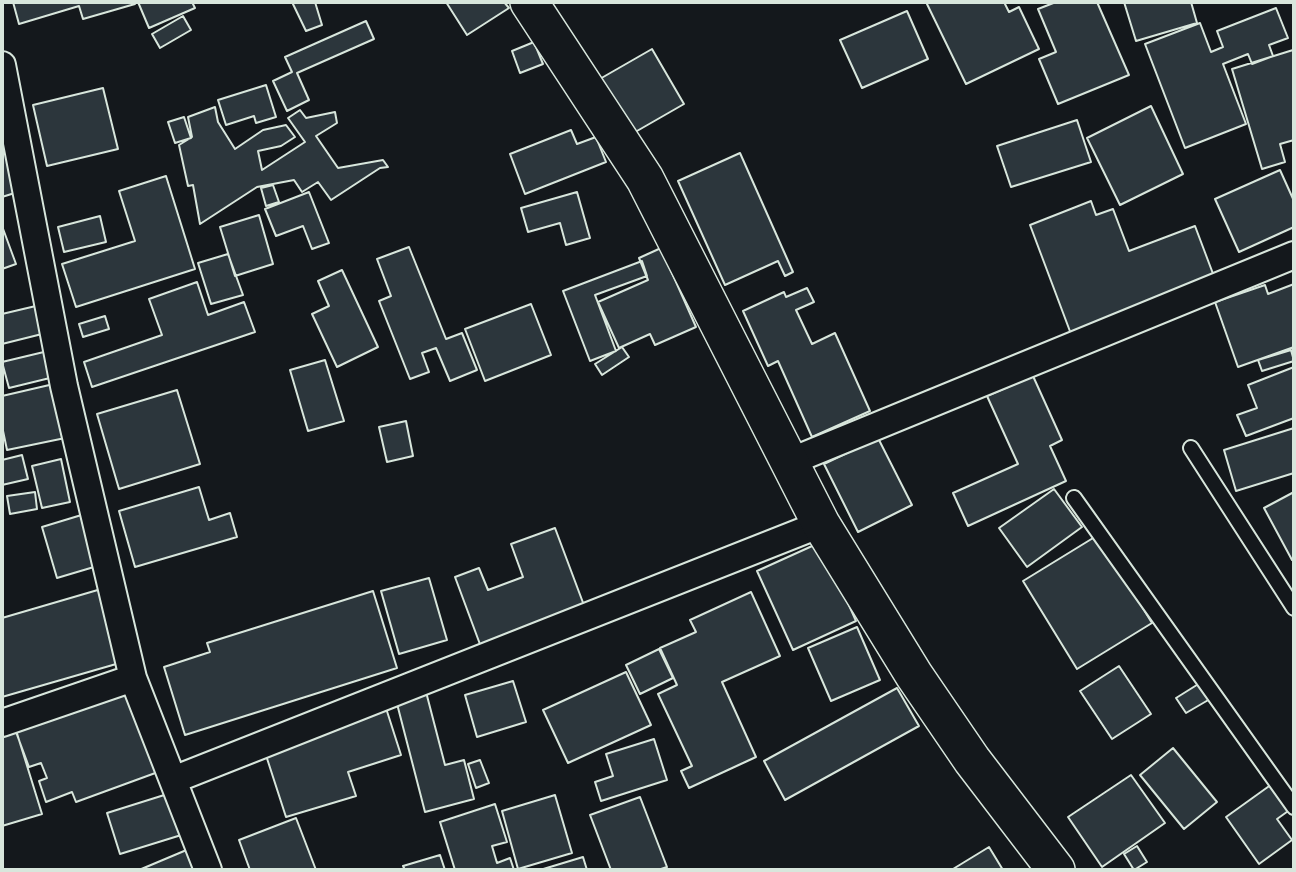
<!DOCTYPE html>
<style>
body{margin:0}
#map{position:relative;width:1296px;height:872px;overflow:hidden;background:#14181c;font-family:Helvetica,sans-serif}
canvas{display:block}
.frame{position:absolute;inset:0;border:4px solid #d8e6dc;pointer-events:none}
</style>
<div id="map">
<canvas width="1296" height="872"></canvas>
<div class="frame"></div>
</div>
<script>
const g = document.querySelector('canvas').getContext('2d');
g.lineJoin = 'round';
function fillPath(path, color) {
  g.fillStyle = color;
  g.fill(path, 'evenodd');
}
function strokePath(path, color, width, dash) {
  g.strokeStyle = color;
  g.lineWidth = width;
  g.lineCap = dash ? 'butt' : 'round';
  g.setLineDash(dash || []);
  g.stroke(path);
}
const building = new Path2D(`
 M13,2H135V4L83,19L79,6L19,24Z
 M138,2H192L195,8L149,28Z
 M292,2H315L322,25L306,31Z
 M446,2H504L509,8L467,35Z
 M926,2H1004L1009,12L1019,7L1039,49L966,84Z
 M1056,2H1097L1129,75L1058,104L1039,59L1056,52L1038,9Z
 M1124,2H1191L1197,23L1136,41Z
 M1276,8L1288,38L1269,45L1273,56L1252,64L1248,54L1223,64L1246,124L1185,148L1145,44L1200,23L1211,52L1223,47L1217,31Z
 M907,11L928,59L862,88L840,40Z
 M183,16L191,30L160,48L152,34Z
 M366,21L374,39L297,73L309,100L287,111L273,81L292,72L285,57Z
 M534,42L543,64L520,73L512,51Z
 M652,49L684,104L630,135L598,80Z
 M1293,50L1294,140L1280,144L1285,162L1262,169L1232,69Z
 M266,85L276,117L256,123L254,116L226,125L218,100Z
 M103,88L118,149L47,166L33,105Z
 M1151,106L1183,174L1120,205L1087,138Z
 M215,107L218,122L235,149L263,130L286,125L295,137L281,146L258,151L262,170L305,142L288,118L300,110L306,118L335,112L337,123L316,136L338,168L383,160L388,167L380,168L331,200L318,182L302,192L294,180L257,187L200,224L193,185L188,186L179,145L192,137L188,117Z
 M184,117L191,138L175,143L168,122Z
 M1077,120L1091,162L1011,187L997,146Z
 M571,130L577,144L596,137L606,162L525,194L510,154Z
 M5,135L21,191L2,197V136Z
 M740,153L793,272L785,276L778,261L725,285L678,181Z
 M1280,170L1294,201V227L1239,252L1215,199Z
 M166,176L195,269L76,307L62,264L135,241L119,191Z
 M273,185L279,202L266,206L261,188Z
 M309,192L329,243L312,249L303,226L276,236L265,209Z
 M577,192L590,238L566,245L560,223L528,232L521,208Z
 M1091,201L1096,215L1113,209L1129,251L1195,226L1215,279L1071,334L1030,225Z
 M259,215L273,264L235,276L220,227Z
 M100,216L106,242L64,252L58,227Z
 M2,226L16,264L2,269Z
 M409,247L446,339L462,333L477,370L450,381L436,348L422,353L429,372L410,379L379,301L391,296L377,259Z
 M661,248L696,327L655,345L650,334L619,348L598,302L648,280L639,258Z
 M228,254L243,295L211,304L198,263Z
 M642,261L647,276L595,295L616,351L590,361L563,291Z
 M342,270L378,347L337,367L312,314L329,306L318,281Z
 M197,282L208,315L244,302L255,332L92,387L84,362L162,335L149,299Z
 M1294,284V347L1238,367L1215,302L1265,285L1268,294Z
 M807,288L814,302L796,310L812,344L835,333L870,411L812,437L778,361L768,366L743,311L784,292L786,297Z
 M531,304L551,355L485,381L465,329Z
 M40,305L46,333L2,344V314Z
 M105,316L109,329L83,337L79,324Z
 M622,347L629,357L602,375L595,364Z
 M1291,350L1294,361L1262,371L1258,360Z
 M48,351L54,377L9,388L2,362Z
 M325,360L344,421L308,431L290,370Z
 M1294,367V418L1246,436L1237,415L1257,408L1248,385Z
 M1033,376L1062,440L1050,446L1066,481L968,526L953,493L1018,464L987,396Z
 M58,383L70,437L7,450L2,426V396Z
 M177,390L200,464L119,489L97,414Z
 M406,421L413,456L387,462L379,427Z
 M1294,428V473L1236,491L1224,450Z
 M878,438L912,505L858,532L824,464Z
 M22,455L28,479L2,485V460Z
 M61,459L70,502L42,508L32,466Z
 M199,487L209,520L230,513L237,537L135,567L119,511Z
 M1054,489L1082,527L1027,567L999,528Z
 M35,492L37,509L10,514L7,496Z
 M1294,492V559L1292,560L1264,508Z
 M88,513L104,564L57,578L42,527Z
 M555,528L585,608L481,647L455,577L479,568L488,590L523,577L511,544Z
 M1098,535L1152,623L1077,669L1023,581Z
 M821,542L856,621L793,650L757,571Z
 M429,578L447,640L399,654L381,591Z
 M108,587L130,660L2,697V618Z
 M373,591L397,668L185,735L164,667L210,652L207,643Z
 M751,592L780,656L722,682L756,757L689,788L681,771L692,766L658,694L677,685L660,648L696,632L690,620Z
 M857,627L880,680L831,701L808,648Z
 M659,649L673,678L640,694L626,665Z
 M1119,666L1151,714L1112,739L1080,691Z
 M626,672L651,725L568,763L543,710Z
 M513,681L526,722L477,737L465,695Z
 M1200,683L1210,699L1186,713L1176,698Z
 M140,688L169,768L76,802L72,792L46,802L39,781L47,778L41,763L29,767L16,732Z
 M425,688L445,765L464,760L474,799L425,812L395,696Z
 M897,688L919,726L785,800L764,761Z
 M385,705L401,755L348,772L356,796L286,817L262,743Z
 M15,727L42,814L2,826V731Z
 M654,739L667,780L601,801L595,782L613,776L606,754Z
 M1173,748L1217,802L1184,829L1140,775Z
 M480,760L489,783L476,788L468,764Z
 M1131,775L1165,823L1102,867L1068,817Z
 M1272,784L1291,809L1277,819L1292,840L1259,864L1226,817Z
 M177,791L191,832L120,854L107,813Z
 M555,795L572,853L518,869L502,811Z
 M640,797L667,867L658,870H611L590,815Z
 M495,804L507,842L492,846L497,863L510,858L514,870H455L440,822Z
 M296,818L316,870H250L239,840Z
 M196,846L206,870H139Z
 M1137,846L1147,862L1134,870L1124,854Z
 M989,847L1003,870H954L953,869Z
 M440,855L445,870H405L403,866Z
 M583,857L587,870H540Z`);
const lane = new Path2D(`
 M1191,448L1294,608
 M1074,498L1294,807`);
const street = new Path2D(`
 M2,65L64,386L133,678L208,870
 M789,462L1294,255
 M2,723L133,678
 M173,780L821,524`);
const secondary = new Path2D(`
 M529,2L645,179L821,524L914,675L972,760L1056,870`);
fillPath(building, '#2c363c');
strokePath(building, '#d8e6dc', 2);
strokePath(lane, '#d8e6dc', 18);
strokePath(street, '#d8e6dc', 30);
strokePath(secondary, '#d8e6dc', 40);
strokePath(lane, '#14181c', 14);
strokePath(street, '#14181c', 26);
strokePath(secondary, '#14181c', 37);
</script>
